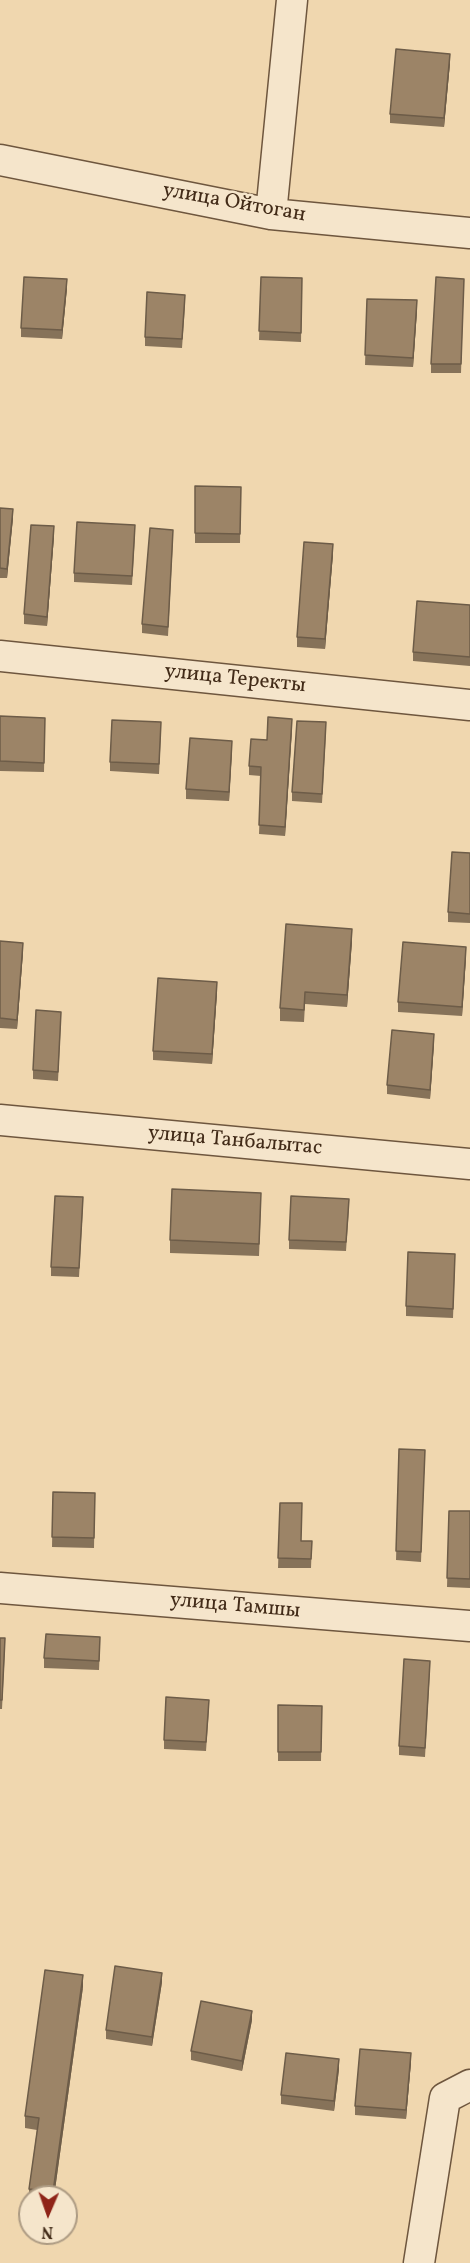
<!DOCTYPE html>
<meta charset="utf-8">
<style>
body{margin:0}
#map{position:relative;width:470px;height:2263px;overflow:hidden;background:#f0d7af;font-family:Vollkorn,serif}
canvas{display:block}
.north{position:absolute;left:18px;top:2185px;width:60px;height:60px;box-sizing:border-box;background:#f5e5cb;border:2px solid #ad9b83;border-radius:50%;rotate:182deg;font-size:16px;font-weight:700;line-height:24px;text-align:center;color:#422b18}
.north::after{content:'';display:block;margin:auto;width:21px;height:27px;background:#8f2418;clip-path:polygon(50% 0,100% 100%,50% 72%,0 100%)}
</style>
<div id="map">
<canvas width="470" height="2263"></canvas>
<div class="north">N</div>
</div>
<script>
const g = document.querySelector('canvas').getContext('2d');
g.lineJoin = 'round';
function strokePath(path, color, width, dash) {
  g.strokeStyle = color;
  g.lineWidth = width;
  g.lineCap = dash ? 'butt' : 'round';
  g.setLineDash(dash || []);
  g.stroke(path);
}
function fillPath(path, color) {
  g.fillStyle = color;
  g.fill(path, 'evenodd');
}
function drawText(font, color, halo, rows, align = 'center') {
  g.font = font + ' Vollkorn,serif';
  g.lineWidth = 5;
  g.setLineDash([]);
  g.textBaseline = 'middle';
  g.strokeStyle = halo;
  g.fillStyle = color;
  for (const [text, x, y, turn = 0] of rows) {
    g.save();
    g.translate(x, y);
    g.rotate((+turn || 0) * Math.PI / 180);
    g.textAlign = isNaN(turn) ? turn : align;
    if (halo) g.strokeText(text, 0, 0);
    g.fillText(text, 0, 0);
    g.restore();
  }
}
const minor = new Path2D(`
 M0,160L271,214L470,233
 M271,214L292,0
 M0,656L470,705
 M0,1120L470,1164
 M0,1588L470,1626
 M419,2263L445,2098L470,2085`);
const wall = new Path2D(`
 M450,63L444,127L390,123V114Z
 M261,277L302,278L301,342L259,340Z
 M464,279L461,373H431V364Z
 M67,288L62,339L21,337V328Z
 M367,299L417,310L413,367L365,365Z
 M185,305L182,348L145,346V337Z
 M195,486L241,487L240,543H195Z
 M0,508L13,518L7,578H0Z
 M135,535L132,585L74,582V573Z
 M54,536L47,626L24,624V614Z
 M173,540L168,636L142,633V624Z
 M333,554L325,649L297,647V637Z
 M470,605V666L413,661V652Z
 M0,716L45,718L44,772L0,771Z
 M292,728L285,836L259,834L261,776L249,775V766L267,740Z
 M161,732L159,774L110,771V762Z
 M326,732L322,803L292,801V792Z
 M232,750L229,801L186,799V789Z
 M470,853V923L448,922V912Z
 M0,941L23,952L17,1029L0,1028Z
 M352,941L347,1007L305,1004L304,1022L280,1021V1008Z
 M466,957L462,1016L398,1012V1002Z
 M217,992L212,1064L153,1060V1051Z
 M61,1021L58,1081L33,1079V1070Z
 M434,1043L430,1099L387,1094V1085Z
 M261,1205L259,1256L170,1253V1240Z
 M83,1206L79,1277L51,1276V1267Z
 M349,1208L346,1251L289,1249V1240Z
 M455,1263L453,1318L406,1316V1306Z
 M399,1449L425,1450L421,1562L396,1560Z
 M53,1492L95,1493L94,1548L52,1547Z
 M280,1503L301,1541H312L311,1568H278Z
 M449,1511H470V1588L447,1587Z
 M0,1638L5,1648L2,1709H0Z
 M100,1646L99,1670L44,1668V1658Z
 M430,1670L425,1757L399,1755V1746Z
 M278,1705L322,1706L321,1761H278Z
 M209,1709L206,1751L164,1749V1740Z
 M162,1982L152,2046L106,2039V2030Z
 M83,1987L54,2197H30L29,2201V2189L37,2130L25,2128V2116Z
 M252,2020L242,2071L191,2060V2051Z
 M411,2062L406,2119L355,2115V2106Z
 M339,2069L334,2111L281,2104V2095Z`);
const shadedWall = new Path2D(`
 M450,54V63L444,127V118Z
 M67,279V288L62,339V330Z
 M417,300V310L413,367V358Z
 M13,509V518L7,578V569Z
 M54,526V536L47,626V617Z
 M333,544V554L325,649V639Z
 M292,719V728L285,836V827Z
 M232,741V750L229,801V792Z
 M352,929V941L347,1007V995Z
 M23,943V952L17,1029V1020Z
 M466,947V957L462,1016V1007Z
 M217,982V992L212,1064V1054Z
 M434,1034V1043L430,1099V1090Z
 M162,1973V1982L152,2046V2037Z
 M83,1975V1987L54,2197H53Z
 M252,2011V2020L242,2071V2061Z
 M411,2053V2062L406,2119V2110Z
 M339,2059V2069L334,2111V2101Z`);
const building = new Path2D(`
 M396,49L450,54L444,118L390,114Z
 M24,277L67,279L62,330L21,328Z
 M261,277L302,278L301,333L259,331Z
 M436,277L464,279L461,364H431Z
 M147,292L185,295L182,339L145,337Z
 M367,299L417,300L413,358L365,355Z
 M195,486L241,487L240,534L195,533Z
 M0,508L13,509L7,569L0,568Z
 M77,522L135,525L132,576L74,573Z
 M31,525L54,526L47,617L24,614Z
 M150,528L173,530L168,627L142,624Z
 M304,542L333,544L325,639L297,637Z
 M417,601L470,605V657L413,652Z
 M0,716L45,718L44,763L0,761Z
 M268,717L292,719L285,827L259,825L261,767L249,766L251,739L267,740Z
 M112,720L161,722L159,764L110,762Z
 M297,721L326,722L322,794L292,792Z
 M190,738L232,741L229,792L186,789Z
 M452,852L470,853V914L448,912Z
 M286,924L352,929L347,995L305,992L304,1010L280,1008Z
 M0,941L23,943L17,1020L0,1018Z
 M403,942L466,947L462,1007L398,1002Z
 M158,978L217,982L212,1054L153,1051Z
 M36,1010L61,1012L58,1072L33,1070Z
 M392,1030L434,1034L430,1090L387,1085Z
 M172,1189L261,1193L259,1244L170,1240Z
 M55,1196L83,1197L79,1268L51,1267Z
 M291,1196L349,1199L346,1242L289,1240Z
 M408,1252L455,1254L453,1309L406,1306Z
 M399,1449L425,1450L421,1552L396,1551Z
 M53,1492L95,1493L94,1538L52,1537Z
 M280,1503H302L301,1541H312L311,1559L278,1558Z
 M449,1511H470V1579L447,1578Z
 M46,1634L100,1637L99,1661L44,1658Z
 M0,1638H5L2,1700H0Z
 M404,1659L430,1661L425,1748L399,1746Z
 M166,1697L209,1700L206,1742L164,1740Z
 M278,1705L322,1706L321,1752H278Z
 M115,1966L162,1973L152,2037L106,2030Z
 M45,1970L83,1975L53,2192L29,2189L39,2118L25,2116Z
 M201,2001L252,2011L242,2061L191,2051Z
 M360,2049L411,2053L406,2110L355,2106Z
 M286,2053L339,2059L334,2101L281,2095Z`);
const streetNames = [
 ["улица Ойтоган",234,204,10],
 ["улица Теректы",235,680,6],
 ["улица Танбалытас",235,1142,5],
 ["улица Тамшы",235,1607,5]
];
strokePath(minor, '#6e563e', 33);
strokePath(minor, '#f5e5cb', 30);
fillPath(wall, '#867259');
fillPath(shadedWall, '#6d5c48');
fillPath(building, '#9c8467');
strokePath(building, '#6d5c48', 1.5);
drawText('21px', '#422b18', '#f5e5cb', streetNames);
</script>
